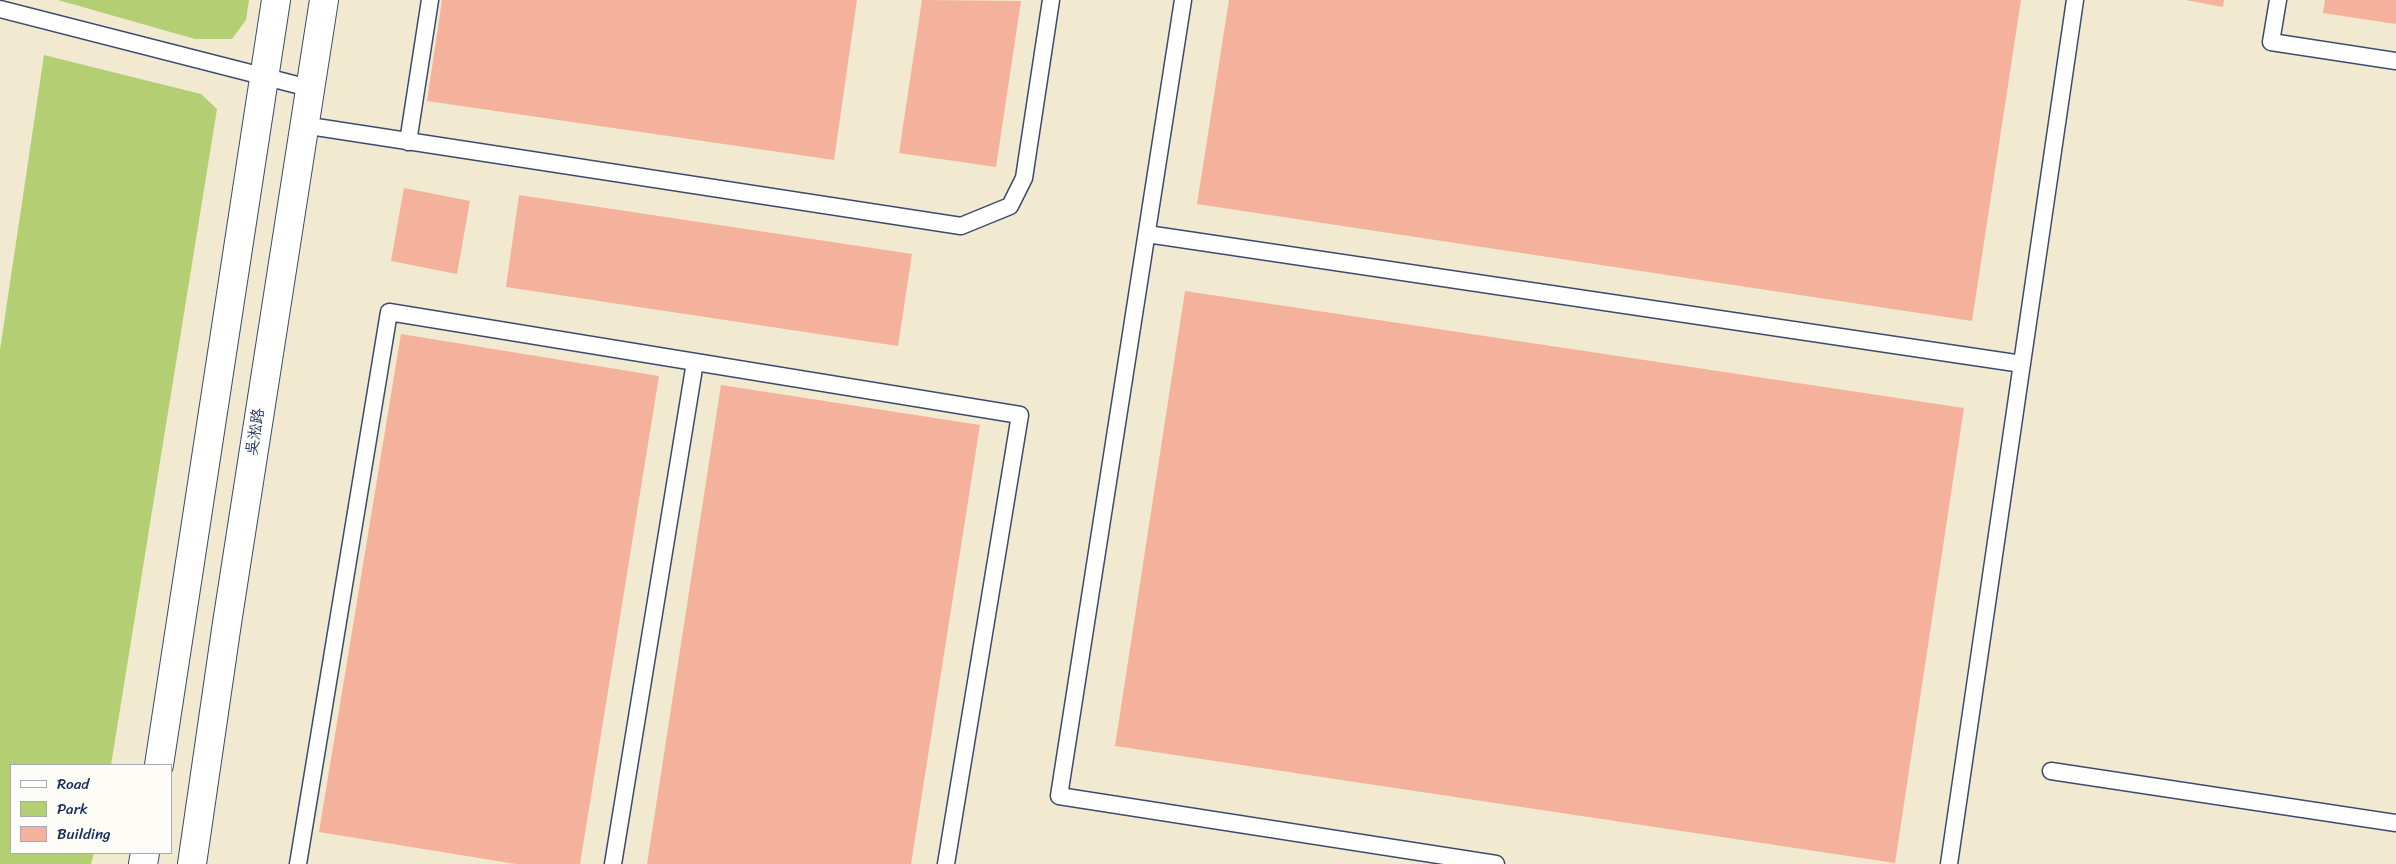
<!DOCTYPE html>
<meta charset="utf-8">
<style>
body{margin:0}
#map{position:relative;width:2396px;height:864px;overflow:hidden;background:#f1e9d0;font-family:Sriracha,sans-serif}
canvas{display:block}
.legend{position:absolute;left:10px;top:764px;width:162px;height:90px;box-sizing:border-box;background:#fdfcf7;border:1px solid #a3aaba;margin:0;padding:6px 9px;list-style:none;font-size:15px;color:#1b2f5e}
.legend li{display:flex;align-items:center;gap:10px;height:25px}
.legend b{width:25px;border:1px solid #a3aaba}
</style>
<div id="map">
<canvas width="2396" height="864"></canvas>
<ul class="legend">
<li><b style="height:6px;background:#fff"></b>Road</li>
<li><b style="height:14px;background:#b4ce73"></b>Park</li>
<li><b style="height:14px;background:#f4b19b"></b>Building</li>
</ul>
</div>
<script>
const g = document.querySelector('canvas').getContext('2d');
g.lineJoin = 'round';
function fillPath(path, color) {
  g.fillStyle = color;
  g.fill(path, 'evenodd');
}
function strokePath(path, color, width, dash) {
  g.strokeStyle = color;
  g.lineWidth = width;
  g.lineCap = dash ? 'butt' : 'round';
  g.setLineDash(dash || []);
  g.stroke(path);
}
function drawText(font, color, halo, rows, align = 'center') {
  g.font = font + ' Sriracha,"LXGW WenKai TC",sans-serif';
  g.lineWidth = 4.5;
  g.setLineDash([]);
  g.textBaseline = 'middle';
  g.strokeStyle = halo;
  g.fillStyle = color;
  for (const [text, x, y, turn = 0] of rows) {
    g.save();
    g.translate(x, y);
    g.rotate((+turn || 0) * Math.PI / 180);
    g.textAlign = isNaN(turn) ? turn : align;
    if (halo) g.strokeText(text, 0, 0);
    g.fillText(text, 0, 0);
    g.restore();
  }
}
const green = new Path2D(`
 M58,0H249L246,20L232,39H195Z
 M44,55L201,94L217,109L111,765H11V853H94L91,864H0V350Z`);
const building = new Path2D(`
 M442,0H857L834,160L427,101Z
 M922,0L1021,1L996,167L899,153Z
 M1229,0H2021L1972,321L1197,204Z
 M2186,0H2224L2223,7Z
 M2325,0H2396V24L2323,13Z
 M404,188L470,201L457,274L391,261Z
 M519,195L912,254L898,346L506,287Z
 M1185,291L1964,408L1895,863L1115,746Z
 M401,334L659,376L580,864H516L319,832Z
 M721,385L980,425L911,864H647Z`);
const lane = new Path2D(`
 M1183,0L1059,796L1496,864
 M2278,0L2271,42L2396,61
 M0,9L309,88
 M303,125L961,226L1010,206L1024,178L1051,0
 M408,142L430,0
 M1147,234L2022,364
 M2051,771L2396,823
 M298,864L389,312L1020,415L946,864
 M613,864L695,362
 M1949,864L2075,0`);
const secondary = new Path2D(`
 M159,765L276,0
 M143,864L145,853
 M192,864L227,623L324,0`);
const streetNames = [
 ["吴淞路",256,432,-81]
];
fillPath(green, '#b4ce73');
fillPath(building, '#f4b19b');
strokePath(lane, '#3b4b6f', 19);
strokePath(secondary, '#3b4b6f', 30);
strokePath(lane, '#fff', 16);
strokePath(secondary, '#fff', 28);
drawText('16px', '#1b2f5e', '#fdfcf7', streetNames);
</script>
